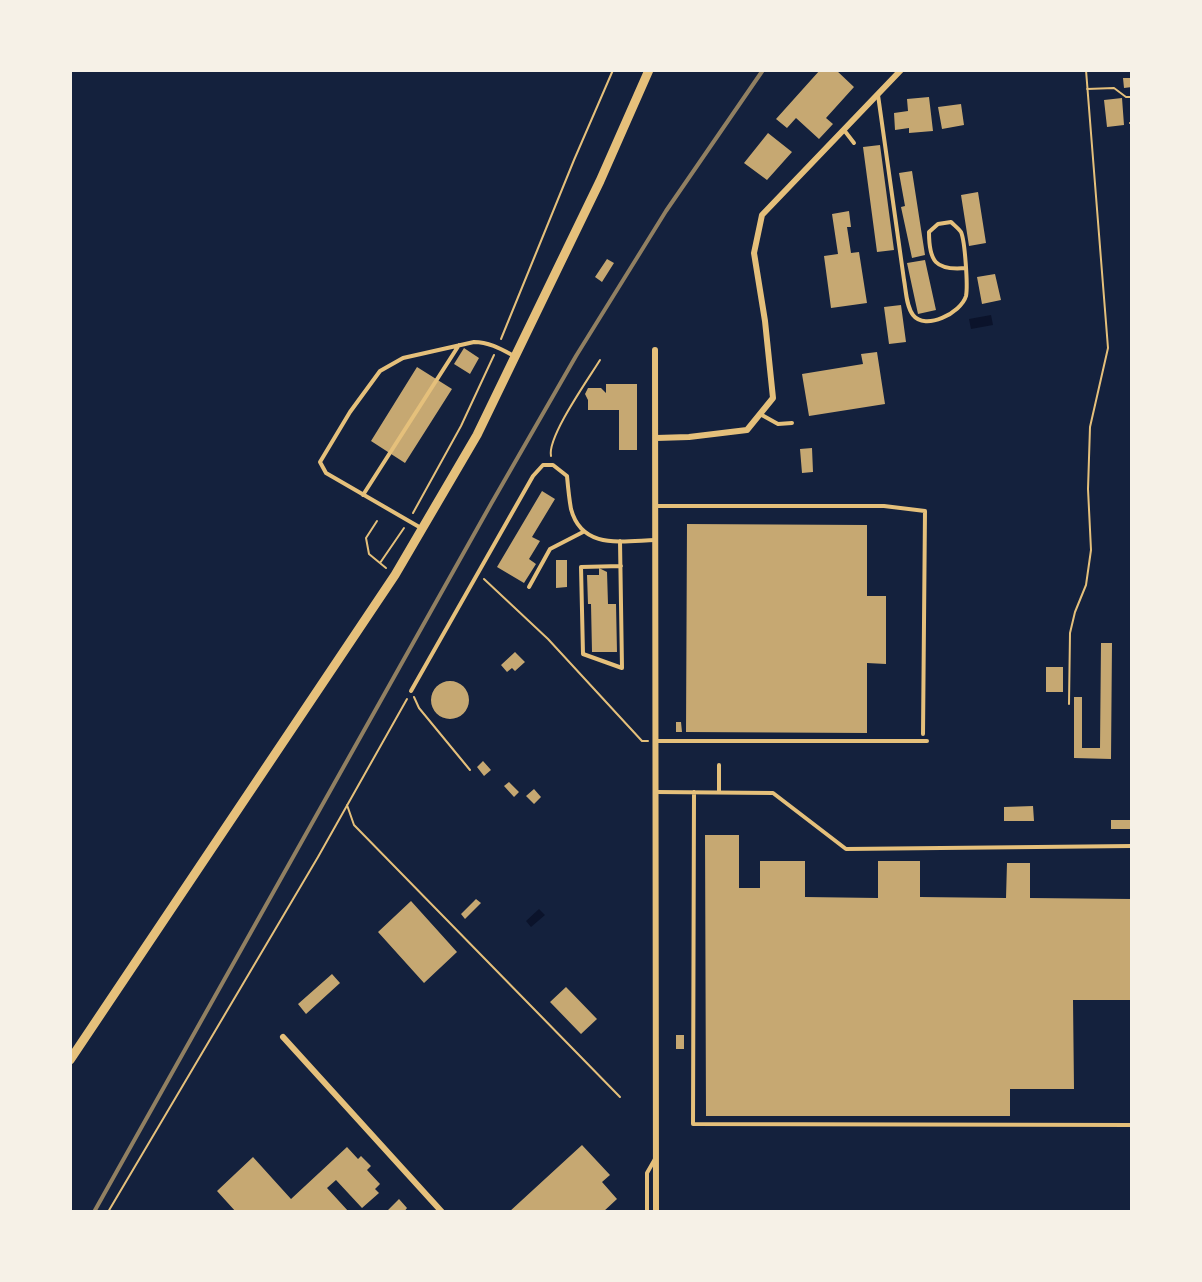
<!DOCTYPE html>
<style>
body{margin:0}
#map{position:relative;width:1202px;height:1282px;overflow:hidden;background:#14213d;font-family:"PT Sans Narrow",sans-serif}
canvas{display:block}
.frame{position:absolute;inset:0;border:72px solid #f6f1e7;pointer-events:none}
</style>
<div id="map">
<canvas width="1202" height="1282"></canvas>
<div class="frame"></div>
</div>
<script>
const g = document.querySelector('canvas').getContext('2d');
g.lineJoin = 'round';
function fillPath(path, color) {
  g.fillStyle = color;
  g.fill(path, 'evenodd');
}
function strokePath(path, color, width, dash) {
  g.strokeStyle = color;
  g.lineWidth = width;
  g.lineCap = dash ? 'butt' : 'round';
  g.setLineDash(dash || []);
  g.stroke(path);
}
const water = new Path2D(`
 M991,315L993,325L971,329L969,319Z
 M539,909L545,915L531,927L526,921Z`);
const building = new Path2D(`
 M820,70H836L854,87L826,118L833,124L819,139L796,118L787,128L776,119Z
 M1123,78H1132V87L1124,88Z
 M929,97L933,131L909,133V128L895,130L894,113L908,111L907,99Z
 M1122,98L1124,125L1107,127L1104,100Z
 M961,104L964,125L942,129L938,107Z
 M768,133L792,152L767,180L744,163Z
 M880,145L894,250L877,252L863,147Z
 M912,171L925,255L912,258L901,207L905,206L899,173Z
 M978,192L986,243L969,246L961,195Z
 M849,211L851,227H847L851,253L859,252L867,303L831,308L824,256L838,254L832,214Z
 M607,259L614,263L602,282L595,277Z
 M925,260L936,310L918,314L907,263Z
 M995,274L1001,300L982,304L977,277Z
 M901,305L906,342L889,344L884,307Z
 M464,348L479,358L470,374L454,364Z
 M877,352L885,404L809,416L802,374L863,364L861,354Z
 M417,367L452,389L405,463L371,441Z
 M606,384H637V450H619V410H588V400L585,394L588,388H601L606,393Z
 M812,448L813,472L802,473L800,449Z
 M542,491L555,499L532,537L540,541L529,559L536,564L524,583L497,567Z
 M687,524L867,525V596H886V664L867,663V733L686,732Z
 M556,560H567V587L556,588Z
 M599,568L607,572L608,604H616L617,652H592L591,604H588L587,575H599Z
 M1101,643H1112L1111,759L1074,758V697H1082V748H1100Z
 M515,652L525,662L515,671L512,668L507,672L501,665Z
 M1046,667H1063V692H1046Z
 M431 700a19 19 0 1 1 38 0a19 19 0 1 1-38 0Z
 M676,722H681L682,732H676Z
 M483,761L491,770L484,776L477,767Z
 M509,782L519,792L514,797L504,786Z
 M534,789L541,797L534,804L526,796Z
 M1033,806L1034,821H1004V807Z
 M1111,820H1132V829H1111Z
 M705,835H739V888H760V861H805V897L878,898V861H920V897L1006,898L1007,863H1030V898L1132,899V1000H1073L1074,1089H1010V1116H706Z
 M476,899L481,903L465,919L461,914Z
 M411,901L457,952L424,983L378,932Z
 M332,974L340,983L306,1014L298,1004Z
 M566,987L597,1019L581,1034L550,1002Z
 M676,1035H684V1049H676Z
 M582,1145L610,1175L602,1182L617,1199L603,1212H509Z
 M347,1147L358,1159L361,1156L371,1166L367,1170L380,1184L375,1189L379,1193L362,1208L336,1180L327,1188L349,1212H236L217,1191L253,1157L291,1199Z
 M399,1199L407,1208L404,1212H386Z`);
const path = new Path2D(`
 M1087,89L1114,88L1126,97H1132
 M1130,123H1132
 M501,339L574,160L613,70
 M551,456C547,437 589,378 600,360
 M413,513L461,426L494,355
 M377,521L366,538L369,554L386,568
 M380,563L404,528
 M484,579L548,639L642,741H648
 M414,697L419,708L470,770
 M1069,704L1070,633L1075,612L1086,585L1091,550L1088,489L1090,427L1108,348L1086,70
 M347,805L354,825L620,1097
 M108,1212L318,857L407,699`);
const service = new Path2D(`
 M878,95L904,280C906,290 906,306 913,315C925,331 961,313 966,296C968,286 965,241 961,232C959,229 954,225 951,222L938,224L929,232C929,261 935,271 966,268
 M844,130L854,143
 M760,414L778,424L792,423
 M363,495L459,345
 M655,506H884L925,511L923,734
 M421,528L326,473L320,462L350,412L380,371L403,358L474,342C489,342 501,349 514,356
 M620,541L622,668L583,654L581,567L621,566
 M529,587L550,549L583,532
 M411,691L533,476L543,465H553L567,476C568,487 569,498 571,509C582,550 622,541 655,540
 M655,741H927
 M656,792L773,793L846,849L1132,846
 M694,792L693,1124L1132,1125
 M719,792V765
 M647,1212V1173L655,1159`);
const minor = new Path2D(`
 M655,350L656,1212
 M656,438L689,437L747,430L773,398L765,321L754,253L762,215L901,70
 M283,1037L442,1212`);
const tertiary = new Path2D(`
 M70,1060L395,575L477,435L600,181L649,70`);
const rail = new Path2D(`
 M94,1212L491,504L576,356L666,211L763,70`);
fillPath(water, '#0b132b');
fillPath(building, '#c6a872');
strokePath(path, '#e5c07b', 2);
strokePath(service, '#e5c07b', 4);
strokePath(minor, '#e5c07b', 6);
strokePath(tertiary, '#e5c07b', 9);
strokePath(rail, '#918062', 4);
</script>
